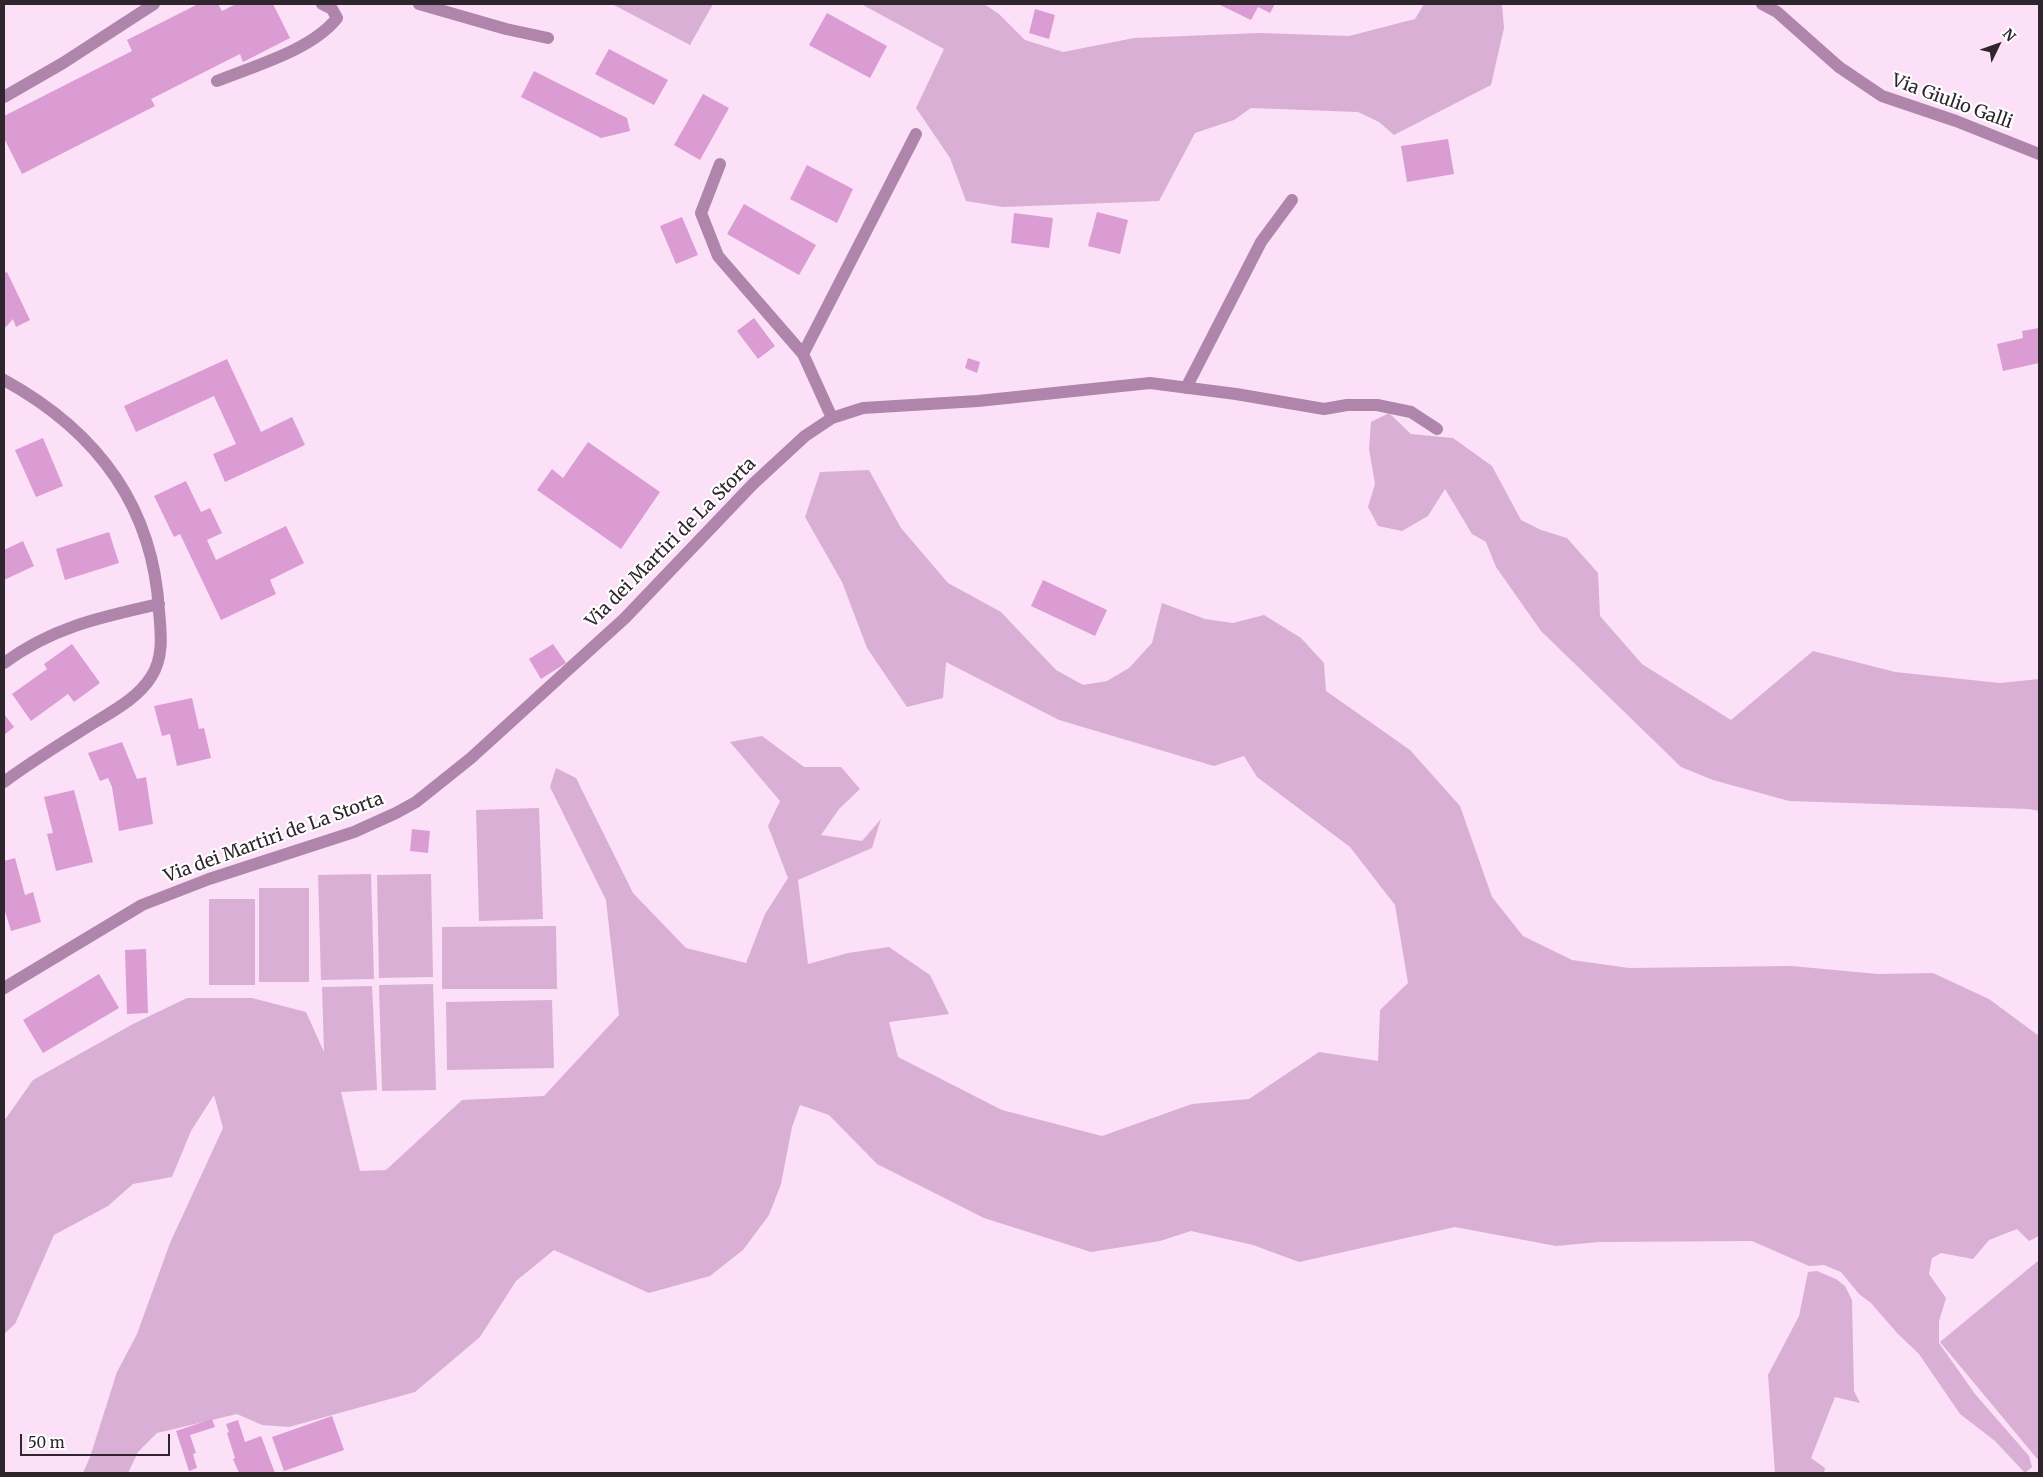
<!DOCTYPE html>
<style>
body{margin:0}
#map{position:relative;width:2043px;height:1477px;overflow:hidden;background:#fbe0f7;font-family:Merriweather,serif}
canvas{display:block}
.frame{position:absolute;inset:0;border:5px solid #2e252d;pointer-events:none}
.north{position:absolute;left:1973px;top:20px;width:50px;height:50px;-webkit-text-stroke:4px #fff;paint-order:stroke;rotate:48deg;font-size:14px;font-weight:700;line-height:20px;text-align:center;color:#2e252d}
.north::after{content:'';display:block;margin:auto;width:18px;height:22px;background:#2e252d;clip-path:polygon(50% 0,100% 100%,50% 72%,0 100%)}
.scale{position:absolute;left:20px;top:1434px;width:150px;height:22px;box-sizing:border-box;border:2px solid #2e252d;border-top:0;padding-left:6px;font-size:15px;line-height:18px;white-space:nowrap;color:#2e252d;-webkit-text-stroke:4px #fff;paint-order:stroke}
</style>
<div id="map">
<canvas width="2043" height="1477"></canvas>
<div class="frame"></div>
<div class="north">N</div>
<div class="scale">50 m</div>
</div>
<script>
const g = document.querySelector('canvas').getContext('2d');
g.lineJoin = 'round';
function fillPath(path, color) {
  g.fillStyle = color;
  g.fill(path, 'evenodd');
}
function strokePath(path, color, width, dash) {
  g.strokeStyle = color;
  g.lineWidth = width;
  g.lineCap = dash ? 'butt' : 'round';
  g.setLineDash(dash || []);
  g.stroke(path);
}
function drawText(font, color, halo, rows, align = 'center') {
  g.font = font + ' Merriweather,serif';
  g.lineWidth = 4.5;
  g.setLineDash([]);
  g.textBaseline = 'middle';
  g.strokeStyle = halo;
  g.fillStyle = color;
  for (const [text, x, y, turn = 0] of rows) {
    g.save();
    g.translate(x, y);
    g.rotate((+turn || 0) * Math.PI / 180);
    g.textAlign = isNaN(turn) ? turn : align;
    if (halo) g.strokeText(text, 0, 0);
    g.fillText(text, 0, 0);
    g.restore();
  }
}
const green = new Path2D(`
 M612,4H713L690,45Z
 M861,4H984L999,14L1025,40L1063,52L1134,38L1260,33L1349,36L1415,19L1424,4H1502L1504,28L1491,85L1394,135L1379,122L1358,112L1251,108L1234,120L1195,133L1159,201L1003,207L966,201L950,158L916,108L944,49Z
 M1389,413L1411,434L1453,438L1492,466L1521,520L1541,530L1567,538L1598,573L1600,616L1642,664L1731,720L1813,651L1895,672L2000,683L2039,679V811L2029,809L1789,801L1713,780L1681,767L1541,631L1496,567L1486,542L1472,534L1445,489L1428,516L1402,531L1378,526L1368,507L1375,484L1369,449L1371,422Z
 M869,470L901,528L948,583L1001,612L1056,670L1083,685L1107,681L1129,668L1152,643L1162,603L1205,619L1233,623L1264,615L1301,638L1324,663L1326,691L1410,750L1460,806L1492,897L1523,936L1572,960L1629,968L1791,966L1878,974L1933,973L1989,999L2039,1036V1236L2029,1241L2017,1229L1989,1240L1973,1259L1941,1253L1932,1258L1929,1274L1946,1298L1939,1321V1343L1975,1394L2029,1456L2032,1467L2025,1473L1995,1441L1960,1414L1919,1354L1897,1333L1871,1303L1859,1294L1841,1272L1824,1265L1809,1266L1752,1241L1599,1242L1556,1246L1455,1227L1299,1262L1253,1245L1191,1231L1160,1241L1091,1252L984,1218L877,1164L829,1115L800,1105L792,1127L781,1184L769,1215L743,1250L710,1276L649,1293L554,1250L516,1281L480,1337L415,1392L289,1427L262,1425L237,1414L157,1433L138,1452L128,1473H83L90,1457L117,1372L137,1334L170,1243L223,1128L214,1095L191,1131L172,1177L133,1184L108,1206L54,1235L15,1324L4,1334V1121L33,1080L133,1024L187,998H252L306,1012L324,1052L322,987L372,986L377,1090L341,1092L360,1171L386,1170L462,1100L544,1096L619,1015L606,900L550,787L556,768L576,778L633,893L686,948L746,963L765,914L788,878L768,826L780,801L730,742L762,736L804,767H841L860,789L839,809L821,835L862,841L881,819L872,848L798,880L808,964L848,953L889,947L930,975L949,1014L889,1022L898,1057L1002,1110L1102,1136L1192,1104L1249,1099L1319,1052L1378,1061L1380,1010L1408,983L1395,905L1350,847L1257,777L1244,756L1214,766L1059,720L946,662L943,698L907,707L867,648L842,582L805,517L820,472Z
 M539,808L543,919L479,921L476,810Z
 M371,874L374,979L321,980L318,875Z
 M431,874L433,977L379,978L377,875Z
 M259,888H309V982H259Z
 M209,899H255V985H209Z
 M556,926L557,989H442V927Z
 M433,984L436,1090L382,1091L379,985Z
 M552,1000L554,1068L447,1070L446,1002Z
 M2039,1260V1461L1940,1342Z
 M1817,1271L1836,1279L1845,1286L1852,1300L1854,1391L1860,1403L1835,1397L1811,1458L1825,1468L1824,1473H1775L1768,1375L1799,1316L1808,1272Z`);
const building = new Path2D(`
 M198,4H218L222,11L236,4H273L290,38L243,62L240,54L151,99L155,106L22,174L4,138V116L132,51L127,40Z
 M1218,4H1275L1270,13L1258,7L1251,20Z
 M1035,9L1055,15L1049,39L1029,33Z
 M827,13L887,46L870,78L809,45Z
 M609,49L668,80L654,105L595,74Z
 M534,71L627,118L630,131L601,138L521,97Z
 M703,94L729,108L700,160L674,145Z
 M1448,139L1454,174L1407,182L1401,146Z
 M807,165L853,189L837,223L790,199Z
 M744,204L816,245L799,275L727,234Z
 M1097,212L1128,220L1120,254L1088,246Z
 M1014,213L1053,218L1049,248L1011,243Z
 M682,217L698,255L676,264L660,226Z
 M7,272L30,320L16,327L13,319L5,328L4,273Z
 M754,318L775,346L758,359L737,331Z
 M2039,328V363L2003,371L1997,344L2023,338L2022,331Z
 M968,358L980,362L977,373L965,368Z
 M227,359L261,432L292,417L305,445L225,482L213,454L236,444L214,396L136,432L124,406Z
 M43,438L63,486L36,497L15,450Z
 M588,442L660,492L621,549L537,490L552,469L563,478Z
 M186,481L201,512L210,508L222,533L207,540L216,560L286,526L304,563L270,580L276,594L221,620L180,534L174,537L154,496Z
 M109,532L119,563L65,580L56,549Z
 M23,541L34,566L4,580V550Z
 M1043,580L1107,610L1095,636L1031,606Z
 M72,644L100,683L74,702L68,694L31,721L12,694L47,669L44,664Z
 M553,644L566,663L541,679L529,659Z
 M192,698L199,729L204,728L211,758L177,766L170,734L162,736L154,706Z
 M4,714L14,727L4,735Z
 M122,742L137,779L146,777L153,824L119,831L112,787L108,778L100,781L88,753Z
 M74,790L93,862L56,871L47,834L53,833L44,797Z
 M412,829L430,831L428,853L410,851Z
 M15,858L25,895L33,892L41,922L11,931L4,908V861Z
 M146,949L148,1013L127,1014L125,950Z
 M99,974L119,1008L43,1053L23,1020Z
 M332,1416L344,1450L284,1471L272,1437Z
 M212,1419L215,1427L190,1435L196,1453L193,1454L197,1468L189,1471L176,1431Z
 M238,1420L245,1442L261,1436L275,1473H239L233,1459L235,1458L227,1433L229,1432L226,1424Z`);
const minor = new Path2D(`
 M419,4L506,29L548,38
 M1762,4L1777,12L1839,67L1882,96L1956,121L2039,154
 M217,81C254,66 312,50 337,18L332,9L322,4
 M4,97L63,63L154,4
 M720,164L701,213L718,256L803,354L832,418
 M803,354L916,134
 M4,380C95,430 153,505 159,611C161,633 164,658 151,677C138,698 113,711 92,724C62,743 32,761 4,782
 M1186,388L1261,242L1292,200
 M4,663C53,627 101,617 159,604
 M4,988L142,905L209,879L354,832L396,813L416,802L471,758L625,618L753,484L805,436L832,418L863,408L978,401L1150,383L1236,394L1324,409L1347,405H1377L1411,412L1437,429`);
const streetNames = [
 ["Via Giulio Galli",1952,102,20],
 ["Via dei Martiri de La Storta",671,543,-45],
 ["Via dei Martiri de La Storta",274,838,-20]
];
fillPath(green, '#daafd5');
fillPath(building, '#da9cd2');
strokePath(minor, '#b085ab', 12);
drawText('18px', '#2e252d', '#fff', streetNames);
</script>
